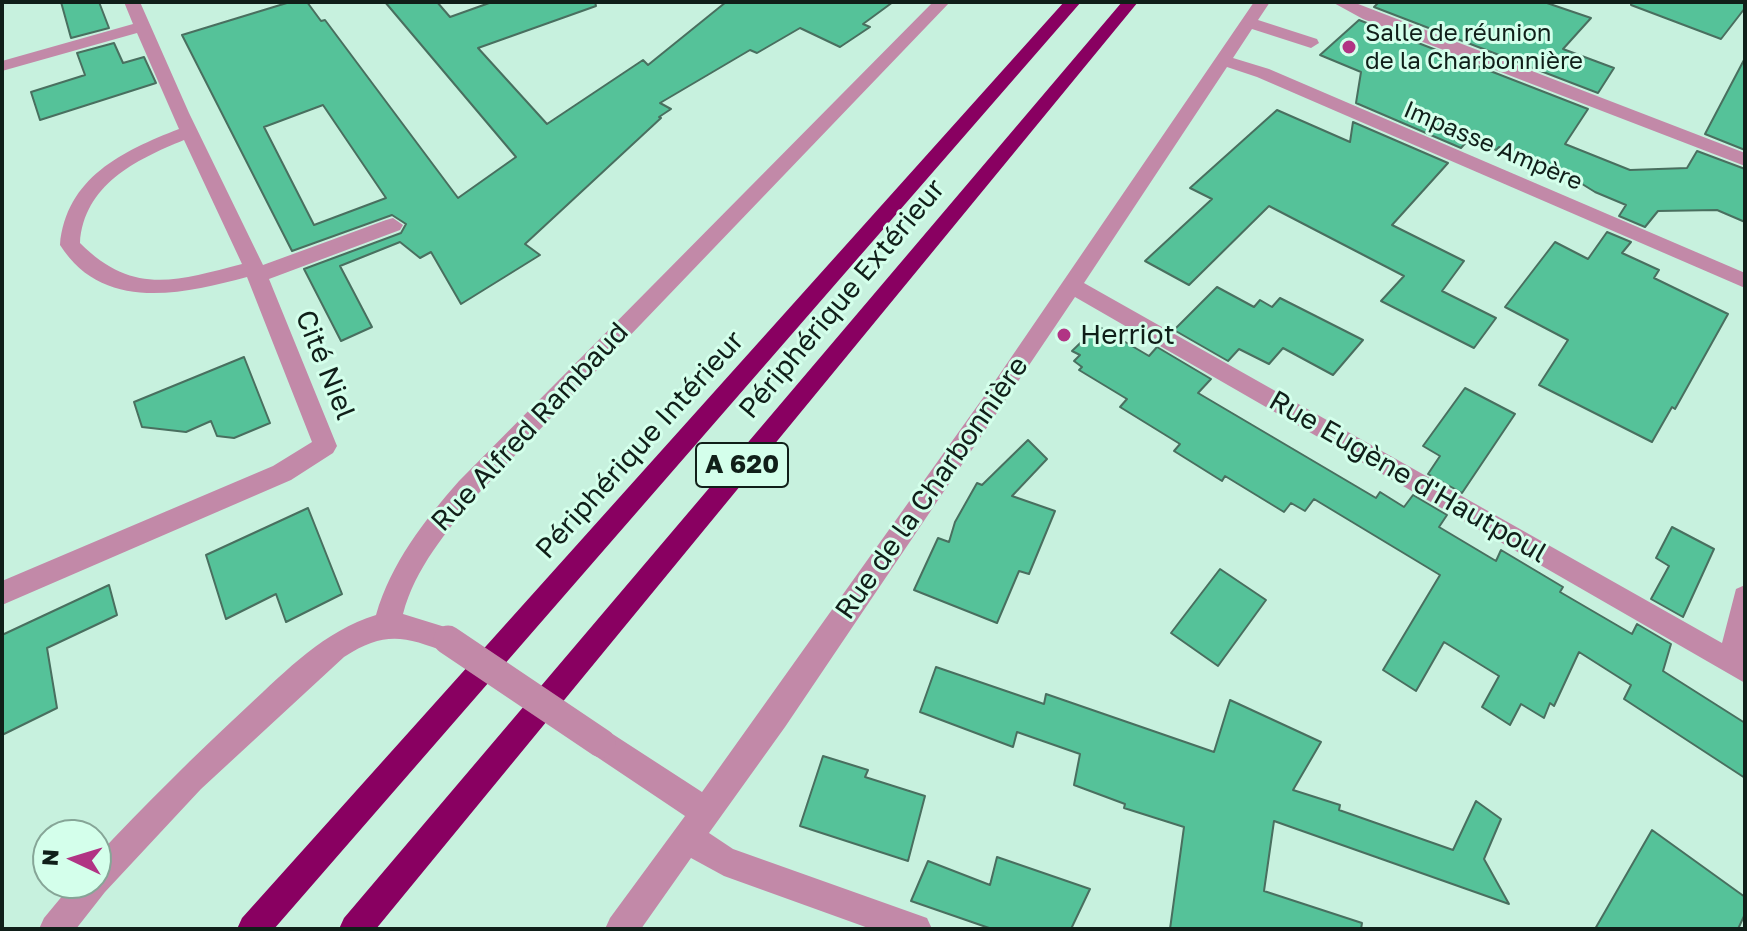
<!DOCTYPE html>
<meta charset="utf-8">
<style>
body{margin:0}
#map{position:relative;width:1747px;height:931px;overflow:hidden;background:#c7f1de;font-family:"Golos Text",sans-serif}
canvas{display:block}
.frame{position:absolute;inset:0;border:4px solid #101f19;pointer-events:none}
.north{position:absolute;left:32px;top:819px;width:80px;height:80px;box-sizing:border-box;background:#d4ffeb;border:2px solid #86a597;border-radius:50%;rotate:274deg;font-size:22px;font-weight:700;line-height:32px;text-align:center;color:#101f19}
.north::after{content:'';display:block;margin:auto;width:28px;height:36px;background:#b13484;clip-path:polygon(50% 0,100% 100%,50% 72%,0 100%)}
</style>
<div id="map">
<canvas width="1747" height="931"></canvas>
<div class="frame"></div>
<div class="north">N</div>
</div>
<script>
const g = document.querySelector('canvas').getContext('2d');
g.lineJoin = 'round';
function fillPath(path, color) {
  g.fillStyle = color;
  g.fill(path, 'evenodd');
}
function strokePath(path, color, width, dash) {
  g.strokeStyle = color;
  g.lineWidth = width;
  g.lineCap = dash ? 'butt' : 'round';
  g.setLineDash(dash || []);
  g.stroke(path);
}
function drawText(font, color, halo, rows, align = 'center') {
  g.font = font + ' "Golos Text",sans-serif';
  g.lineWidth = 6;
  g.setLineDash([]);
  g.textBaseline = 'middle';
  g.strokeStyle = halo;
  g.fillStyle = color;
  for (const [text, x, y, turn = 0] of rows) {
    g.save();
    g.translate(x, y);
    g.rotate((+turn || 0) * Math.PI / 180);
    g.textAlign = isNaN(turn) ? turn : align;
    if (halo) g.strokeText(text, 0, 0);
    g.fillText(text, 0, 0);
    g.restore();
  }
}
const building = new Path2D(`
 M61,2H99L109,28L71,38Z
 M290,2H307L321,21L325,20L458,198L516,157L385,2H437L450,17L492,2H595L596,6L478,48L547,124L643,60L648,65L726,2H893L863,24L870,27L840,47L800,28L757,53L750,50L660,103L671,109L659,117L661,118L525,244L540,255L461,304L431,252L420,258L400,242L340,266L372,327L341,341L304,269L401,233L406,224L392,215L292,251L182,35ZM323,105L386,198L314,225L264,127Z
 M1379,2H1544L1591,18L1563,49L1614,68L1598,93L1374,7Z
 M1631,2H1745V8L1721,39L1631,5Z
 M1359,20L1588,109L1565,144L1630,170L1687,168L1697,151L1745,169V222L1717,210L1658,211L1645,227L1619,216L1626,205L1595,192L1574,179L1499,147L1496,150L1469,139L1461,148L1356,103L1361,72L1320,55Z
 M114,43L123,63L144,57L156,83L40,120L31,92L85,75L77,53Z
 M1745,58V150L1705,134Z
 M1277,110L1350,142L1353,122L1448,163L1392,225L1464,261L1442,291L1496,318L1474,348L1381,301L1404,276L1269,206L1189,285L1145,261L1212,199L1190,188Z
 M1607,232L1631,242L1622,253L1659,270L1654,278L1728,314L1675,409L1672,407L1652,442L1539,385L1568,340L1505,307L1555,242L1588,259Z
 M1217,287L1254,307L1260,300L1272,307L1280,298L1363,340L1333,375L1283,348L1269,364L1239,349L1228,361L1174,330Z
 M1098,326L1149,356L1157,347L1211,379L1198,393L1376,498L1380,492L1404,507L1413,495L1447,515L1439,527L1496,561L1501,550L1563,587L1560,592L1632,634L1637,624L1671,644L1663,671L1745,723V778L1624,699L1631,685L1579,652L1554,706L1550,703L1544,718L1521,704L1510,725L1482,707L1499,676L1444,642L1416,691L1383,670L1440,575L1314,499L1305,511L1291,503L1284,512L1225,476L1222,481L1174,451L1180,444L1120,407L1127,399L1079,370L1082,367L1074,361L1080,355L1072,351Z
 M244,357L270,423L234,438L217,436L211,421L186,432L142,427L134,402Z
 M1465,388L1515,414L1462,493L1428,474L1440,456L1423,446Z
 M1028,440L1047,459L1012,496L1055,511L1029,574L1019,571L997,623L914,590L938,538L949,542L955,522L977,483L982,485Z
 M308,508L342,594L286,622L276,594L226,619L206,555Z
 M1672,527L1714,549L1683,617L1651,599L1669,566L1656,558Z
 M1220,569L1266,600L1218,666L1171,633Z
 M109,585L117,615L47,648L57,708L2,735V635Z
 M936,667L1044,704L1046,694L1214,752L1230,700L1321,742L1293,790L1340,805L1339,810L1453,850L1476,801L1501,819L1484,859L1509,904L1274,821L1264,891L1362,923L1361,929H1170L1184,827L1124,808L1125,804L1074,785L1080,754L1017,732L1013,747L920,712Z
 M823,756L868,770L865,777L925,796L908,861L800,826Z
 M1652,830L1745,897V914L1738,929H1595Z
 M997,857L1090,889L1071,929H992L911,901L928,861L990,885Z`);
const minor = new Path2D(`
 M124,2H140L189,113L263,265L386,220L393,218L403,225L400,230L269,279L337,446L333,453L291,480L2,605V581L273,466L312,442L247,277C183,294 103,313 60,245C66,178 122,151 179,129L137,33L2,71V61L133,24ZM184,140L242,264C176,281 133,296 80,243C84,185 135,160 184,140Z
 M933,2H950L477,495C447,531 415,568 403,614L458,631L462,640L458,649L448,653C404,636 385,631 344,657L201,789L105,892L76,929H39L44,918L73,883H96V857C145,805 195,755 248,706C287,670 324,631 376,615C391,563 424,521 459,481Z
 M1254,2H1270L1258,20L1317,39L1319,43L1311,48L1252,29L1233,58L1269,69L1745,273V288L1257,77L1227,67L1084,283L1722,643L1736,589L1745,585V683L1075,297L785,727L709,833L733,849L927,918L932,929H871L724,876L691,858L641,929H605L610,918L685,816L591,753L587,743L591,733L601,729L611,733L702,792L995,381Z
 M1332,2H1353L1745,153V166L1363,19Z`);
const highway = new Path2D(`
 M1064,2H1081L274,929H237L242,918Z
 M1122,2H1138L376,929H339L344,918Z`);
const minorBridge = new Path2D(`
 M448,640L601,743`);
const markers = [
 [1349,47,8,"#b13484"],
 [1064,335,8,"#b13484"]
];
const farPoinames = [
 ["Salle de réunion",1365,33],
 ["de la Charbonnière",1365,61]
];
const farStreetnames = [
 ["Impasse Ampère",1493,146,23]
];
const shields = [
 [742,465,92]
];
const shieldNames = [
 ["A 620",742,465]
];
const streetNames = [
 ["Périphérique Extérieur",842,299,-50],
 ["Cité Niel",325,365,68],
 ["Rue Alfred Rambaud",530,427,-47],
 ["Périphérique Intérieur",640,445,-48],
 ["Rue Eugène d'Hautpoul",1408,477,30],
 ["Rue de la Charbonnière",932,488,-55]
];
const poiNames = [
 ["Herriot",1080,335]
];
fillPath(building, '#55c299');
strokePath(building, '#496f5f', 2);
fillPath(minor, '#c289a8');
fillPath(highway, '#890061');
strokePath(minorBridge, '#c289a8', 29);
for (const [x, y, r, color] of markers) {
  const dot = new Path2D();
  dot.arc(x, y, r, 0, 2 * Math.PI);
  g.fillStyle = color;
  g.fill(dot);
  strokePath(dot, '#d4ffeb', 3);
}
drawText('24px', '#101f19', '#d4ffeb', farPoinames, 'left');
drawText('24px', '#101f19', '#d4ffeb', farStreetnames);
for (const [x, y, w] of shields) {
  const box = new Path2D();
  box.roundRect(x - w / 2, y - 22, w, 44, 6);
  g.fillStyle = '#d4ffeb';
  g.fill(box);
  strokePath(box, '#101f19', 2);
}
drawText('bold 26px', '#101f19', null, shieldNames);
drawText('28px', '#101f19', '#d4ffeb', streetNames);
drawText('28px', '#101f19', '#d4ffeb', poiNames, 'left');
</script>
